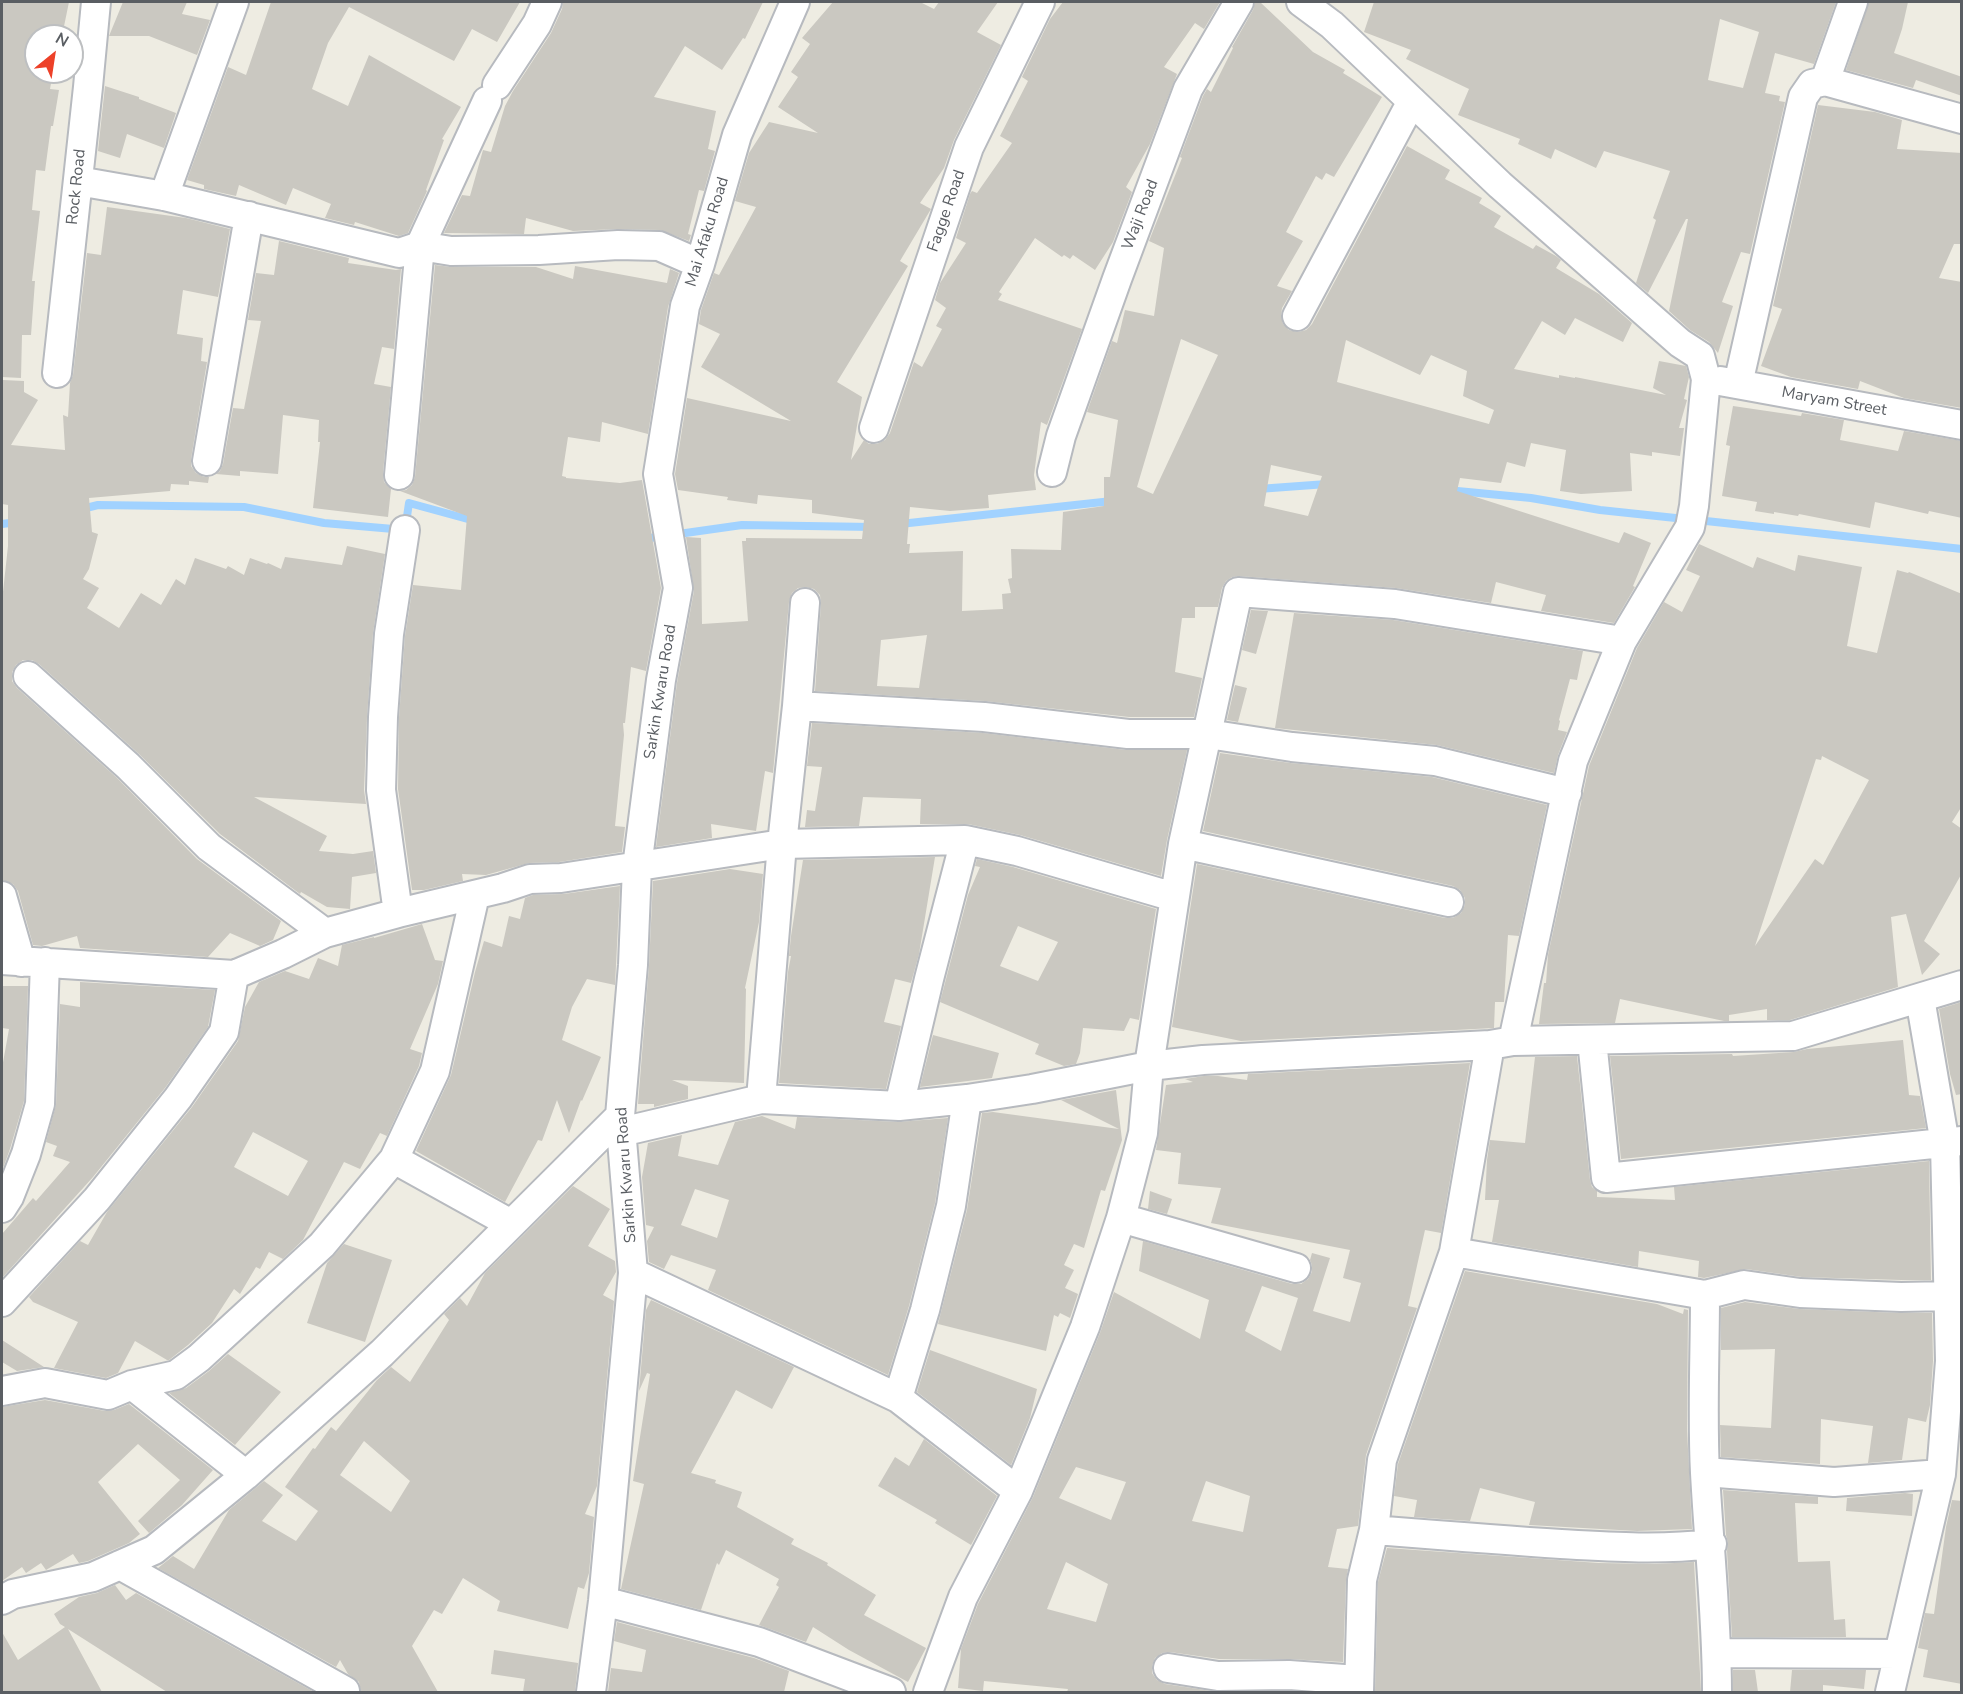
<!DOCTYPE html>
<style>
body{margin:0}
#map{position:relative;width:1963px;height:1694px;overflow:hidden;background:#eeece2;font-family:"Nunito Sans",sans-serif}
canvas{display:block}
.frame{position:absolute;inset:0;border:3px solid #5a5e63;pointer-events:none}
.north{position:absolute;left:24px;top:24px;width:60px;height:60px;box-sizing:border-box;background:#fff;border:2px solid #bdbfc1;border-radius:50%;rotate:30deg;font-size:16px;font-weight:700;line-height:24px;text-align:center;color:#5a5e63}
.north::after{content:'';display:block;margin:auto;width:21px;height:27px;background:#ed4129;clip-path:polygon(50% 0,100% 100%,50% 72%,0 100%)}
</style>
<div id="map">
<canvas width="1963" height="1694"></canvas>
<div class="frame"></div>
<div class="north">N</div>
</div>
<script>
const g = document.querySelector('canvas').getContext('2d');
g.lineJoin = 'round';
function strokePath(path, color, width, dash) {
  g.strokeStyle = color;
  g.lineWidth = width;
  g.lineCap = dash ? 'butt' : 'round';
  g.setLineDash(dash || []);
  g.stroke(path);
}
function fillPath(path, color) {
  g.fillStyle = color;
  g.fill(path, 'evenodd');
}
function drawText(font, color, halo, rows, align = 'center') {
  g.font = font + ' "Nunito Sans",sans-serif';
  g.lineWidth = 4.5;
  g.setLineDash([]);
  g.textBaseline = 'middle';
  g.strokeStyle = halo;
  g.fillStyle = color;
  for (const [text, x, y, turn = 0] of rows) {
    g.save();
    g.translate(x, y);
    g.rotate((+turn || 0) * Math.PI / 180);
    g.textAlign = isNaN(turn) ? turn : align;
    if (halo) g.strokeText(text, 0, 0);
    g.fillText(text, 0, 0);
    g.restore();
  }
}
const stream = new Path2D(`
 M1258,489L1327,484
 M1447,490L1531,498L1600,510L1685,519
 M82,509L98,505L244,507L324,523L405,530L409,503L475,521
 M1697,520L1962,549
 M2,524L18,522
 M900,524L1112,501
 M643,539L742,525L873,527`);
const building = new Path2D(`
 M2,2H69L62,36H36V72H53L50,89L59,90L53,126H51L45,171L36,170L32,210L40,211L32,281H35L31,335H22L21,378L2,377L3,308H2Z
 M123,2H187L182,14L210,20L197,55L149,36H109Z
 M271,2H520L497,42L472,29L454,61L349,7L328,43L312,89L348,106L369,55L461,107L442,139L444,140L426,190L427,191L408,233L399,236L355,222L354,225L325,218L331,204L293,188L286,205L239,185L236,196L204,189V185L187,180L228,67L246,75Z
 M563,2H763L745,39L743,38L722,70L685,46L654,97L716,111L708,149L715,151L704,191L699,190L688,234L691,235L689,241L660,230L617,229L573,231L526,218L524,234L444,233L462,195L470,196L483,150L491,152L505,106L513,91L551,33L562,9Z
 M833,2H920L934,9L939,2H998L977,32L1001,45L954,140L944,168L920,203L931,209L900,261L908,266L837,382L862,397L851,460L864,440L869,444H877L885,440L890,433L914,362L922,367L942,329L936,326L946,308L935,300L940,283L966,243L956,238L970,194L972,191L977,193L1012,143L1000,136L1028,81L1022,77L1050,19L1063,2H1220L1204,29L1195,23L1164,67L1177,74L1150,144L1126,187L1132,192L1113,242L1095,270L1073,255L1070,259L1064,255L1062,257L1035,238L999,292L1002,294L998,300L1082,329L1047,425L1041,422L1034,475L1036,490L988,495L989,508L950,511L910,507L907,544H910L909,553L963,551L962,611L1003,609L1002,594L1011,593L1008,579L1012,578L1011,549L1061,550L1063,512L1104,506V477H1110L1118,420L1087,412L1112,341L1117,343L1125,310L1154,316L1164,248L1149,241L1182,158L1180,157L1203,96L1207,89L1211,92L1233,48L1232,47L1253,10L1255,2H1260L1313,52L1345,70L1343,73L1382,97L1334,177L1326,173L1322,180L1316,176L1286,232L1303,241L1277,286L1292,291L1282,308L1281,316L1283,324L1289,330L1298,332L1306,330L1312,324L1407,146L1450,170L1445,179L1482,198L1479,203L1501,216L1494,227L1533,249L1536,245L1556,256L1561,260L1556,268L1599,294L1632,323L1623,342L1575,318L1565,335L1542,321L1514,369L1559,378V375L1575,378V377L1666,395L1653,388L1659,361L1686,366L1689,377L1684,399L1687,400L1679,428H1684L1680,456L1652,452V456L1630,453L1632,491L1581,494L1560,491L1566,450L1531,443L1525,467L1507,462L1501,483L1460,478L1457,491L1619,543L1624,532L1651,543L1633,586L1635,587L1614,623L1541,611L1546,595L1496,582L1491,603L1396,588L1239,576L1232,577L1226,581L1222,588L1218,607H1195V618H1182L1175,672L1202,678L1194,717H1129L985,701L815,691L821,604L820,595L814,589L806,587L798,588L792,593L789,602L773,773L765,771L756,831L711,824L712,838L656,847L677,683L694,591L686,537L701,538L702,624L748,621L742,541H746V538L862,539L864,520L812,513V500L758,495L757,504L727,500L728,497L678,490L675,474L687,398L791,421L701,367L720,334L699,324L701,310L714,273L719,275L756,207L735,201L749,153L769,122L818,133L778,107L798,77L791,72L810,44L802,38ZM1181,339L1218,355L1153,494L1137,487ZM1346,340L1420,375L1431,355L1467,371L1463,396L1494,410L1489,424L1337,382ZM1271,465L1322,476L1308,516L1264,506ZM927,635L919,688L877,686L881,640Z
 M1374,2H1836L1814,64L1775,53L1765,93L1780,96L1779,101L1785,102L1750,254L1741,252L1722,302L1733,306L1718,353L1709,342L1690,330L1669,311L1688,219H1686L1648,293L1636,283L1656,220L1653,218L1670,171L1604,151L1596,168L1555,149L1551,159L1518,144L1520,139L1458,115L1469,89L1406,59L1411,50L1364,32ZM1720,19L1759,32L1743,88L1708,80Z
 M1869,2H1908L1902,29L1894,53L1962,77V96L1916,80L1913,88L1846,70Z
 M105,86L139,97V99L176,113L164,148L127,134L120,158L98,151Z
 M1818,105L1875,112L1902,120L1897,149L1962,153L1961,244H1954L1939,278L1962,282V408L1904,398L1860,381L1858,389L1791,377L1761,366L1782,309L1773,306Z
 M107,207L186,218L230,229L218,297L183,290L177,334L203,338L201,361L207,362L191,459V466L196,473L204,477H209L208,483L189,481V485L171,484L170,491L89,498L92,532L98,534L89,569L83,579L99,588L87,608L119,628L141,593L161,605L176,579L185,585L195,558L226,569L228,566L244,575L250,558L267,564L268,563L281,569L285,557L342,565L347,546L385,554L373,633L367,717L364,790L366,804L254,797L327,836L319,851L353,854L373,851L376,873L352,877L350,909L327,907L301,892L300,894L220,834L139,754L39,664L32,660H23L16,665L12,672V681L17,688L117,778L197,859L281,921L273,940L260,946L230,933L208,957L80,948L77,936L42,946L33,945L18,891L13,884L2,880V601L8,546V505L2,504V407L3,380L24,381V392L38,400L11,445L65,450L63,415L68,417L70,383L73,375L87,253L101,255Z
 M279,241L349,258L348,263L396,270L401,269L394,349L382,347L374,384L391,387L383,473L384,482L391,489L388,517L313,508L320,442H318L319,420L283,415L278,474L240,471V476L216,474L220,471L223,464L233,408L244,409L261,321L248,320L256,273L274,275Z
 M435,265L451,267H536L573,279L575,266L667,283L670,269L679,273L668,307L648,434L602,422L600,442L568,437L562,476L566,477V478L620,483L642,480L661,588L646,671L631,667L625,723H623L624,735L615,826L625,827L622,852L559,862L529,863L486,875L462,874L463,881L424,890H412L398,789L399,718L405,636L413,585L461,590L467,516L400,491L406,490L412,485L415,477Z
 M1733,406L1801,416L1802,413L1844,420L1840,440L1898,451L1904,431L1962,441V518L1929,511L1928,514L1875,502L1870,528L1799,514L1798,516L1774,512V514L1755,511L1757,502L1722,496L1730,446L1726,445Z
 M1699,544L1753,568L1757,557L1795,571L1798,555L1862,567L1847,646L1877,653L1897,570L1908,573L1909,572L1962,594V806L1952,822L1962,829V873L1924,941L1940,954L1922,975L1906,914L1891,917L1898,987L1790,1020H1767V1009L1729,1015V1021H1724L1620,999L1615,1023L1539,1024L1544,983H1546L1548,955L1589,766L1637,648L1664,602L1682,612L1700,576L1686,570ZM1822,756L1869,780L1823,865L1815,859L1755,946L1816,759L1821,760Z
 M1251,610L1268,611L1256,654L1242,650Z
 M1294,613L1393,620L1583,651L1577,680L1570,679L1559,720L1560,721L1558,730L1567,732L1558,755L1554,773L1437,745L1275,728Z
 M1235,685L1247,688L1238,722L1227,720Z
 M812,723L983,733L1126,750H1187L1167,840L1161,876L1020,835L968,824H920L921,799L863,797L859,826L805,827L807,810L815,811L822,767L807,766Z
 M1220,753L1290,763L1432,777L1547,805L1519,936L1508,935L1504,1002H1495L1494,1028L1241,1041L1172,1027L1197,864L1445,918H1453L1461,913L1465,905V898L1460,890L1453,886L1203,831Z
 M935,857L919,954L911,983L895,979L884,1022L901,1026L886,1089L779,1083L788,972L791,956H789L791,936L803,860Z
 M977,859L1013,867L1156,909L1139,1020L1130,1018L1124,1031L1083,1028L1080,1053L1076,1064L1064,1066L1035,1054L1039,1044L940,1002L968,895L980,867L975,866ZM1018,926L1058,942L1038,981L1000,966Z
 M730,869L763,874L759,922L745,988L746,989L744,1083L672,1080L688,1086V1099L654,1107V1104H638L649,966L653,881Z
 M620,886L615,985L587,979L572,1007L562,1040L601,1057L582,1101L581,1100L569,1133L557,1100L542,1141L538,1140L505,1202L416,1151L451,1075L475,972L484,941L502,947L509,916L520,919L525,898L533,895L564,894Z
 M422,924L435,960L443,961L438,984L410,1049L422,1053L419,1066L387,1136L380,1133L360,1169L344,1162L303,1240L283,1259L269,1252L260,1269L256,1267L240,1294L234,1289L212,1323L188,1345L169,1360H167L135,1341L118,1373L106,1378L54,1368L78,1322L33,1302L29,1297L80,1241L88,1245L107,1212L192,1107L238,1041L245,1007L259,982L285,971L309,979L318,958L338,966L342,945L374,937V938ZM253,1132L308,1161L288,1196L234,1167Z
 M80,982L215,990L208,1027L165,1088L93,1177L2,1278V1234L33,1198L36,1201L70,1162L53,1156L57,1146L46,1142L56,1105L60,1004L80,1007Z
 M2,986H28L24,1101L10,1149L2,1171V1068L9,1029L2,1028Z
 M1962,1002V1094L1956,1095L1950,1074L1939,1009Z
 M933,1035L999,1053L992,1078L920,1087Z
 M1903,1040L1909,1095L1920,1096L1926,1128L1621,1159L1610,1056L1732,1054L1733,1056L1794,1052L1807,1049Z
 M1577,1056L1590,1180L1592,1187L1597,1191V1197L1675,1200L1674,1187L1929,1161L1931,1280H1901L1802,1277L1746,1269L1704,1278L1698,1277L1699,1261L1639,1251L1638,1267L1492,1242L1499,1200H1485L1487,1160L1490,1140L1525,1143L1535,1057Z
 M1470,1063L1441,1233L1425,1230L1408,1306L1417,1308L1366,1455L1358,1526L1337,1529L1328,1567L1348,1569L1346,1580L1343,1662L1289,1659H1219L1170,1652L1162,1653L1155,1658L1152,1666V1673L1157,1680L1165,1684L1218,1692H1067L1068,1689L984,1681L983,1691L958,1688L961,1649L978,1604L1033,1497L1100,1333L1114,1292L1200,1339L1209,1300L1139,1271L1143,1241L1292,1284H1301L1308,1279L1312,1272V1265L1310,1260L1312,1253L1330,1258L1313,1311L1350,1322L1361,1283L1343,1278L1350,1250L1211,1223L1221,1188L1178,1184L1181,1153L1156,1150L1166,1085L1193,1082L1185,1079L1204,1076H1218L1247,1080L1248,1074ZM1262,1286L1298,1298L1281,1351L1245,1331ZM1076,1467L1126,1482L1111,1520L1059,1498ZM1206,1481L1250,1496L1243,1532L1192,1521ZM1066,1562L1108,1584L1096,1622L1047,1609Z
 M1116,1090L1122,1140L1105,1191L1101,1190L1084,1248L1074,1244L1064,1265L1074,1270L1065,1288L1078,1294L1070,1318L1060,1313L1058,1317L1054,1315L1046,1351L938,1324L967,1210L982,1113L993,1112L1119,1129L1061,1100Z
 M762,1116L795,1129L797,1117L898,1122L948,1118L935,1203L909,1306L888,1375L708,1290L716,1270L671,1255L664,1269L649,1262L647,1241L654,1227L646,1225L642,1177L648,1143L682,1135L678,1156L718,1165L735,1122ZM695,1189L729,1200L717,1238L681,1225Z
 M573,1186L610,1209L588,1246L615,1261L616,1272L603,1295L614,1301L597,1486L585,1514L594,1517L589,1573L584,1589L578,1587L568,1629L497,1611L500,1601L463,1578L442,1614L434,1610L412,1646L438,1692H361L359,1682L348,1674L340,1660L336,1667L158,1568L173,1556L194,1569L229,1510L264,1481L283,1495L262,1521L296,1541L318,1511L285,1487L313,1448L315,1449L331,1427L336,1431L377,1380L391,1367L410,1382L449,1320L444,1314L460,1298L467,1306L485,1273ZM364,1441L410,1481L391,1512L340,1475Z
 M1150,1191L1172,1199L1167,1214L1148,1209Z
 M344,1244L392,1260L365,1342L307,1323L327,1263Z
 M1465,1271L1657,1304L1683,1314L1684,1309L1688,1310L1687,1429L1692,1529L1637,1531L1529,1525L1535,1502L1480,1488L1470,1521L1414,1517L1417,1500L1394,1496L1398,1464Z
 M651,1300L794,1367L772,1409L736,1390L691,1473L716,1480L715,1483L742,1492L737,1507L794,1539L791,1544L828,1563L827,1565L876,1595L864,1615L926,1648L908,1682L849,1650L813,1627L806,1642L759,1625L779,1587L776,1585L779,1579L726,1550L719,1565L717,1563L701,1610L621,1589L644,1484L633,1481L650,1374L647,1373L639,1391L646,1310Z
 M1745,1302L1799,1309L1900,1313H1932L1933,1361L1930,1405L1926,1422L1908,1418L1902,1460L1868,1463L1873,1426L1821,1419L1820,1464L1721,1457L1720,1425L1771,1428L1775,1349L1721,1350V1308Z
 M2,1340L44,1367L17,1371L2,1362Z
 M930,1350L1037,1389L1030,1418L1011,1465L917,1392Z
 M228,1354L281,1392L235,1445L169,1393L186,1388L209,1371Z
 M45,1400L105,1411L114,1410L129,1404L213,1470L182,1505L149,1533L138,1521L180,1480L138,1444L98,1482L140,1534L129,1543L88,1561L79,1563L73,1554L46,1570L41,1563L26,1573L22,1567L2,1581V1407Z
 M924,1439L997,1496L971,1545L935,1523L937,1520L878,1486L895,1457L909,1466Z
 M1723,1490L1818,1497V1504L1795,1503L1798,1562L1830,1561L1834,1620L1845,1619L1846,1637H1732L1727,1551L1728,1543L1726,1535Z
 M1905,1493L1913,1494L1912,1516L1846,1511L1847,1498Z
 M1952,1500L1962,1501V1684L1923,1677L1928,1650L1918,1648L1925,1613L1934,1614L1946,1527Z
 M1387,1548L1599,1563L1655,1564L1694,1562L1701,1692H1375L1378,1582Z
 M115,1585L126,1600L136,1593L314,1692H167L68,1629L102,1692H2V1632L18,1660L65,1627L60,1624L54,1614L79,1597L97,1593Z
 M617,1622L754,1658L789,1671L784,1692H608L611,1668L642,1672L646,1650L614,1641Z
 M494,1650L578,1663L575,1692H523L525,1679L491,1674Z
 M1733,1670H1755L1758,1692H1733Z
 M1792,1670H1866L1864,1689L1823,1685V1692H1790Z`);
const street = new Path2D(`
 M1301,2L1332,25L1500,185L1680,343L1700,356L1706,379L1694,506L1690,527L1622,641L1573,761L1513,1041
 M1825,81L1853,2
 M497,85L537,24L547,2
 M78,181L164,196L399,253L420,246L451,251L539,250L618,245L659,246L700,264
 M164,196L234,2
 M1297,316L1412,101
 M57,373L88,87L96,2
 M1720,381L1962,425
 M1738,384L1803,97L1812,84L1825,81L1962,119
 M874,428L969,147L1040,2
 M207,461L249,216
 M1052,472L1061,436L1117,279L1188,89L1239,2
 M399,475L420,246L487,101
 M28,676L128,766L209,847L325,933
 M797,706L984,717L1128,734H1208L1292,747L1435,761L1567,793
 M1183,844L1449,902
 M2,896L21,962
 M398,913L381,790L383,717L389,634L405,530
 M2,960L234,975L283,954L325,933L398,913L503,888L530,879L561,878L782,844L965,840L1017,851L1174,897
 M1592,1040L1606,1178L1962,1141
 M761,1099L782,844L797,706L805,603
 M899,1106L929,979L965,840
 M621,1132L761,1099L899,1106L967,1099L1032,1089L1149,1066L1203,1060L1490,1045L1513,1041L1793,1036L1962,985
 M394,1159L511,1224
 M2,1208L9,1197L26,1154L40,1104L45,962
 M1121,1218L1296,1268
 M1454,1252L1705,1295L1744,1285L1800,1293L1901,1297L1949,1296
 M633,1273L898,1398L1018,1491
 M1705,1295C1705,1354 1702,1414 1705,1473C1709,1547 1717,1619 1717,1692
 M2,1302L97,1199L178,1098L224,1032L234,975
 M132,1385L246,1475
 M2,1391L45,1383L108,1395L132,1385L176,1375L199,1358L322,1245L394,1159L435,1071L475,895
 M898,1398L925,1310L951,1206L967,1099
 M1705,1472L1834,1482L1941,1474
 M1374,1530C1437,1535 1499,1540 1561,1544C1613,1547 1660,1550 1712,1544
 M120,1565L345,1691
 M2,1600L13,1594L93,1577L154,1550L246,1475L382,1353L620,1116
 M603,1601L759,1642L891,1692
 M1717,1653L1898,1654
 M1168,1668L1218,1676L1289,1675L1358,1680
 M591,1692L603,1601L633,1273L620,1116L633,965L637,867L661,680L678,588L658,474L685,306L700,264L737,135L795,2
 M928,1692L963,1597L1018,1491L1085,1327L1121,1218L1143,1133L1149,1066L1183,844L1238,592L1395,604L1622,641
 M1359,1692L1362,1580L1374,1530L1382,1460L1454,1252L1490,1045
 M1890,1692L1941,1474L1950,1361L1945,1144L1920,998`);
const streetNames = [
 ["Rock Road",77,187,-84],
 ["Fagge Road",947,211,-71],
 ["Waji Road",1141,215,-69],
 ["Mai Afaku Road",708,232,-73],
 ["Maryam Street",1834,402,10],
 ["Sarkin Kwaru Road",661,692,-81],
 ["Sarkin Kwaru Road",627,1175,-94]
];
strokePath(stream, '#a1d2ff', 8);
fillPath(building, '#cac8c1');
strokePath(street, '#b7babf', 32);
strokePath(street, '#fff', 28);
drawText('16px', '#5a5e63', '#fff', streetNames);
</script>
